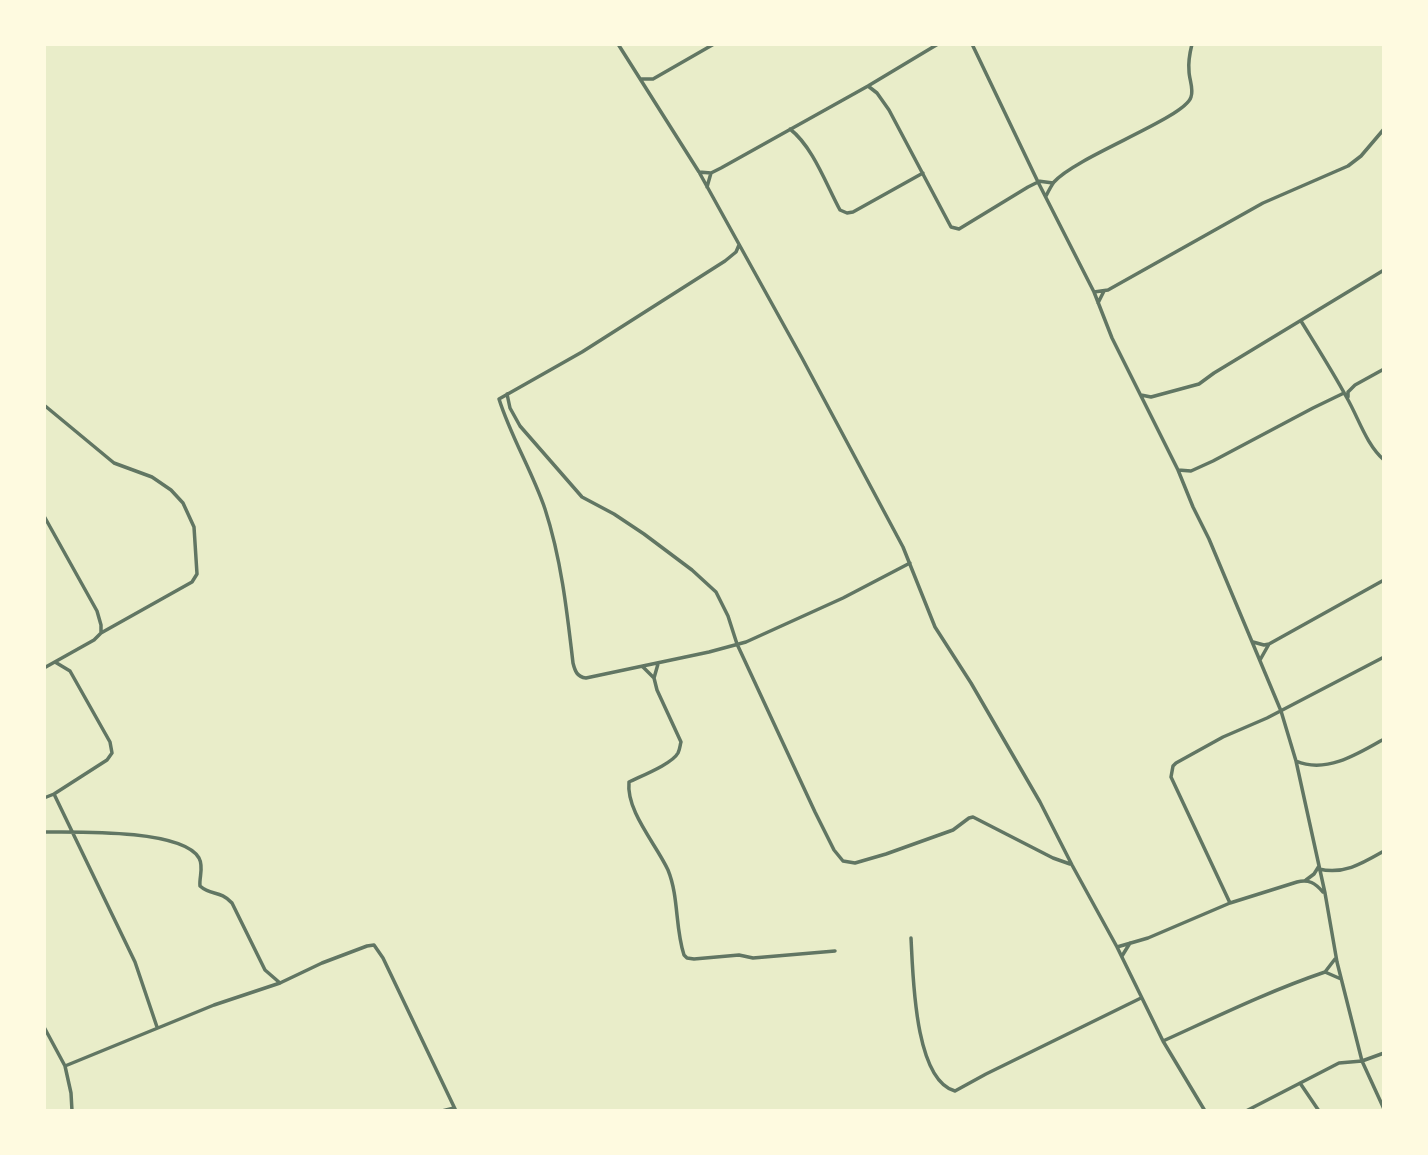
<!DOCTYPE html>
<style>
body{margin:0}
#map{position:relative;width:1428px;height:1155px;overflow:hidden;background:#e9edc9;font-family:Figtree,sans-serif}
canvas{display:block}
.frame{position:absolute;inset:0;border:46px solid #fefae0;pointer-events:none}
</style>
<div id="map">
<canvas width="1428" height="1155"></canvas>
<div class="frame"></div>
</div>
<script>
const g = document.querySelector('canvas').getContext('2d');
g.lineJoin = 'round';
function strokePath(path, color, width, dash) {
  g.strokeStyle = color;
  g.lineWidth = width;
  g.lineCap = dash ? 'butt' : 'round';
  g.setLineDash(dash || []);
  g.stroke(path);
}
const minor = new Path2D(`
 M618,44L699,172L802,358L903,547L935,627L971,683L1040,802L1072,865L1117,947L1163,1041L1205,1111
 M972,44L1038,182L1094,292L1112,338L1178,470L1193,507L1209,539L1281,711L1296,761L1325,893L1337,962L1362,1061L1384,1109
 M641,79H653L714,44
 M868,86L877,93L889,110L951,227L959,229L1028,187L1038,182
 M790,129C813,147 826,184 840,210L847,213L853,212L923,173
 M699,172L711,173L721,168L868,86L938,44
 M1038,181L1053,183
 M707,187L711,173
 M1046,196C1048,192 1051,186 1054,182C1077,156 1185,118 1191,97C1194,89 1189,79 1189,71C1188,62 1190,52 1192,44
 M739,245L736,252L725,261L582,352L499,399C511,437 532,471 545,509C561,558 567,611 573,663C575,671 577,677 586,678L709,652L746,642L843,598L910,563
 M1094,292L1108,290L1263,203L1348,166L1361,156L1384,129
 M1098,303L1104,291
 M1301,321C1317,347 1333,372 1347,398C1359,419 1366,444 1384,460
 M507,394L510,408L520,426L582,497L614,514L644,534L692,570L716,592L728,616L737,644L815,812L834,850L843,861L855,863L886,854L953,830L969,818L973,817L1053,858L1070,864
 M1141,395L1151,397L1199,384L1214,373L1384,270
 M1348,397V392L1355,385L1384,369
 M44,405L114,463L152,477L171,490L183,503L194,527L197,574L192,582L101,633
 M1178,470L1191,471L1213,461L1313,408L1344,393
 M44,516L97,611L101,625V633L94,640L44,668
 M1253,642L1264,645L1269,644L1384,580
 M1260,660L1269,644
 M658,664L654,678L657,690L681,742C680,745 680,749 678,753C672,764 641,776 629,782C626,811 656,844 668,870C679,897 675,928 684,955L687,958L694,959L739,955L753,958L835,951
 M643,667L654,678
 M1296,761C1326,774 1358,754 1384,739
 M54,794L135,962L157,1027
 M44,798L54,794L107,760L112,753L110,742L70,671L55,662
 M44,832C75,832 182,829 199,858C204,867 199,877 200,886C211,896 220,890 232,903L265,970L280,983
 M1319,869C1344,875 1363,863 1384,851
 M1306,880L1314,874L1319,866
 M1230,903L1171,777L1173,766L1176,763L1223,737L1267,718L1384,657
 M911,938C913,973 914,1080 955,1091L986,1074L1141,998
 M1117,947L1148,938L1230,903L1297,882C1309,879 1315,883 1323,892
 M1122,956L1130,943
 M1325,972L1335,959
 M44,1027L65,1066L71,1093L72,1111
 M1163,1041C1216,1017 1269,991 1325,972L1341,979
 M65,1066L214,1005L280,983L322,963L367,946L374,945L383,958L456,1111
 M1300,1083L1319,1111
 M442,1111L454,1108
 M1246,1111L1339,1063L1362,1061L1384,1053`);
strokePath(minor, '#617663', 3.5);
</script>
